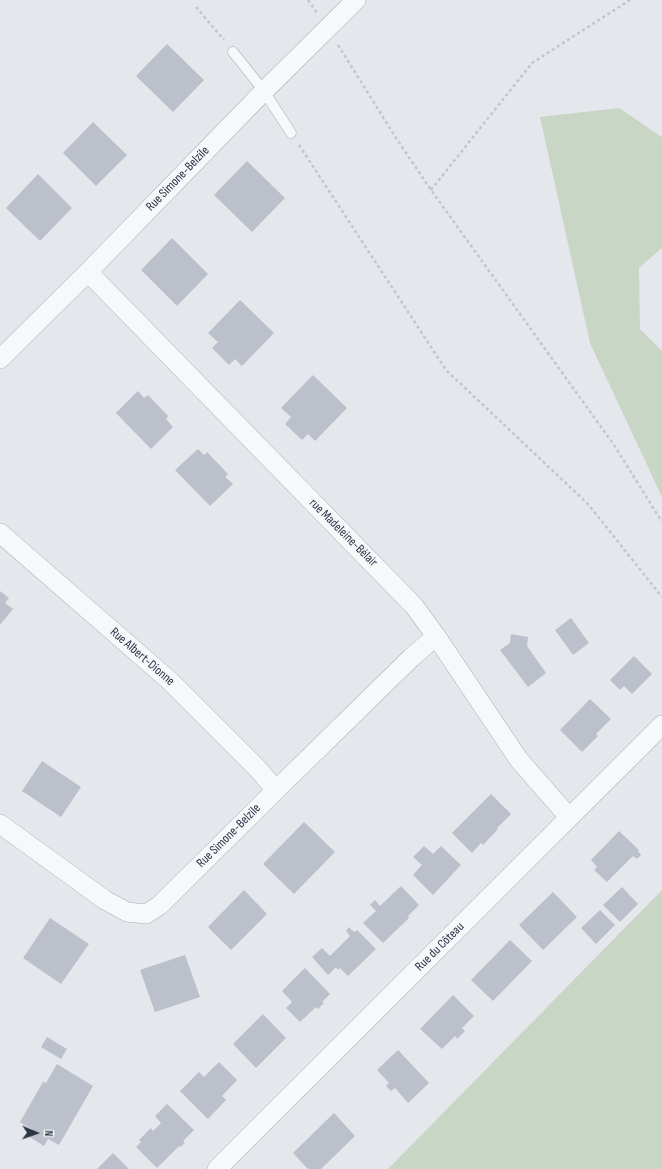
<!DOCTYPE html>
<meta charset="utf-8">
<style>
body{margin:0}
#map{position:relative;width:662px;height:1169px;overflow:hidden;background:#e4e7ec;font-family:"Sofia Sans Condensed",sans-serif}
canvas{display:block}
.north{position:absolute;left:16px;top:1113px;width:40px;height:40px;-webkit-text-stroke:3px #f4f6f9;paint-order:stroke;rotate:92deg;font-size:11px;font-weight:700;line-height:16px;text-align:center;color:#2b3445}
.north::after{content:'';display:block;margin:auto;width:14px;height:18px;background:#2b3445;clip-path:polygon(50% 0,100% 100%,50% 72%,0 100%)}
</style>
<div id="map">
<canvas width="662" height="1169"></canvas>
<div class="north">N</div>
</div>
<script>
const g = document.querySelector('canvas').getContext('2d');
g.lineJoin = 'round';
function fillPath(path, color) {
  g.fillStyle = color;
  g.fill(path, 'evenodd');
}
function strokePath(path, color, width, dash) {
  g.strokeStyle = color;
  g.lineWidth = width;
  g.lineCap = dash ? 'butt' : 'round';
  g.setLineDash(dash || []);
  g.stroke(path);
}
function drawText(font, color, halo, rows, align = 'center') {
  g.font = font + ' "Sofia Sans Condensed",sans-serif';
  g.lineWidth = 3;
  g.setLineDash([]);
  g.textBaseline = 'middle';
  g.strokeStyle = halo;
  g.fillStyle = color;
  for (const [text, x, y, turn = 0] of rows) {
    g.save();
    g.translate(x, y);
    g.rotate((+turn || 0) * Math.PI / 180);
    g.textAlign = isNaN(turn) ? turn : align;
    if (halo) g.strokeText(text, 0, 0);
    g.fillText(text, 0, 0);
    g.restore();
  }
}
const green = new Path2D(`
 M619,108L662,137V248L639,268L640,329L662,351V497L590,343L540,117Z
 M662,890V1169H388Z`);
const building = new Path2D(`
 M167,44L204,80L173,112L136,76Z
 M93,122L127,155L96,186L63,153Z
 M247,161L285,198L252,232L214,195Z
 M38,174L72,208L40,241L6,208Z
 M172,238L208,274L177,306L141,270Z
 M240,300L274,333L242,366L235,359L229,365L212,348L218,342L208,333Z
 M313,375L347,408L315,441L308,434L302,440L285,424L291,417L281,408Z
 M138,391L144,398L148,395L168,416L166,419L173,427L151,449L116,413Z
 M198,449L204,455L207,452L228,474L225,477L233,484L210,506L175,470Z
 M0,591L9,598L5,603L13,609L0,625Z
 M571,618L589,643L573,655L555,630Z
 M511,634L528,637L527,646L546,673L528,687L500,650L510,643Z
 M634,656L652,674L632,694L624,686L620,690L610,680Z
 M590,699L611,719L596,734L598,736L582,752L560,730Z
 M42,761L81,787L61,817L22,791Z
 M491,794L511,814L497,828L498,829L483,845L481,843L472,853L452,833Z
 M304,822L335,852L294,894L263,864Z
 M619,831L639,850L638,851L641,855L637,859L633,856L607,882L594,870L597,867L591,860Z
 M424,846L433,854L441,846L461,865L433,895L413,875L422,865L413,857Z
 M401,886L419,905L408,916L409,918L383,943L363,923L376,911L370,905L375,900L380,906Z
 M622,887L638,904L620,922L603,905Z
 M244,890L267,914L231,950L208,927Z
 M553,892L577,917L543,950L519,925Z
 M600,910L615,925L596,944L581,928Z
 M50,918L89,944L61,984L23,958Z
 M349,927L354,932L357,930L376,949L348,976L340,968L338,970L336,967L328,975L312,957L322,948L330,956L350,936L346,931Z
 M510,940L532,961L493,1001L471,980Z
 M185,955L200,997L155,1012L140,970Z
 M305,968L330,994L322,1002L324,1003L318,1009L316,1007L300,1022L286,1008L292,1002L282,991Z
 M453,995L474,1016L462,1028L465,1031L457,1039L455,1036L442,1049L420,1029Z
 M263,1014L286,1038L256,1068L233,1044Z
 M47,1037L67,1049L61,1059L41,1047Z
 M398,1050L429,1083L408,1103L395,1088L391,1091L386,1086L389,1083L377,1070Z
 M219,1062L237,1080L222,1096L226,1100L208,1119L180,1091L199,1072L204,1077Z
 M57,1064L93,1086L59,1145L48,1139L44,1146L28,1136L32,1129L20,1122L43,1082L46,1083Z
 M167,1104L194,1130L183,1141L185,1143L180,1147L179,1146L157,1168L136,1147L141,1142L139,1140L151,1128L153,1131L161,1123L155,1116Z
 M334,1113L355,1136L321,1169H308L293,1153Z
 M113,1153L129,1169H97Z`);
const path = new Path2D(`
 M308,0L317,13
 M196,7L224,40
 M338,45L396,138L431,190L614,445L662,522
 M299,145L446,370L588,504L662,597
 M431,190L532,63L630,0`);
const lane = new Path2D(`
 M233,52L264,91L291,133`);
const street = new Path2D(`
 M88,272L414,606L436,636L519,760L569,817
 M0,359L88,272L264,91L356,0
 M0,533L170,681L257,768L276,790
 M0,824L105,900L127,912L146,914L160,905L276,790L411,658L436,636
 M217,1169L662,725`);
const streetNames = [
 ["Rue Simone-Belzile",178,179,-46],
 ["rue Madeleine-Bélair",343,533,45],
 ["Rue Albert-Dionne",142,657,41],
 ["Rue Simone-Belzile",229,836,-45],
 ["Rue du Côteau",440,947,-45]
];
fillPath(green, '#c9d6c5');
fillPath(building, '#bbc0ca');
strokePath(lane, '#a9aeb7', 11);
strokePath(street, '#a9aeb7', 20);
strokePath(path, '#c2c5cb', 2.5, [3, 3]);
strokePath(lane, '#f7f8fa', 10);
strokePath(street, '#f7f8fa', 19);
drawText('13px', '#2b3445', '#f4f6f9', streetNames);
</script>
